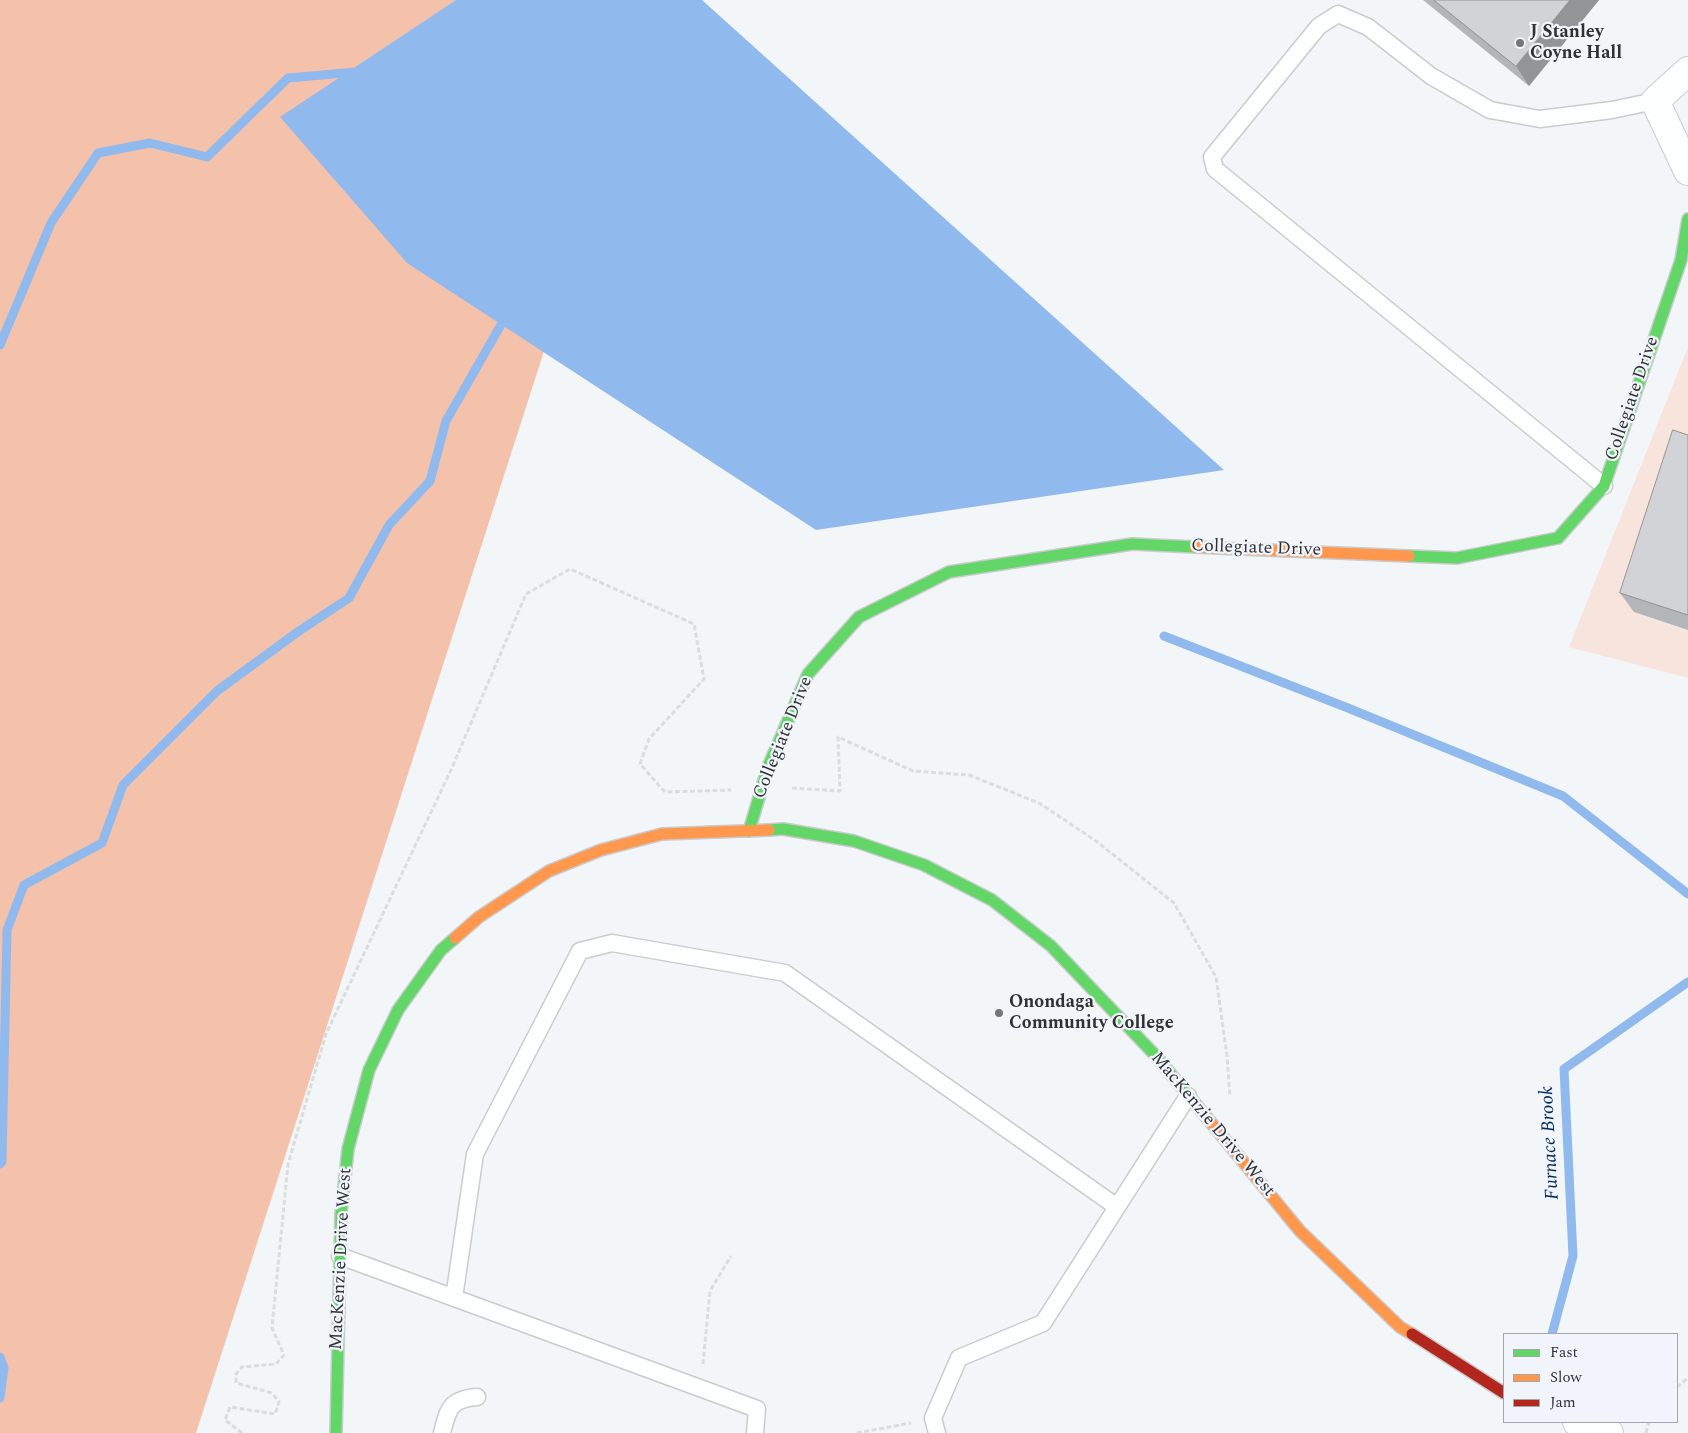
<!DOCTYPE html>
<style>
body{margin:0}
#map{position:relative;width:1688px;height:1433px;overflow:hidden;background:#f3f6f9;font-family:Spectral,serif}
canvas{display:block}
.legend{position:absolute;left:1503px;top:1333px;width:175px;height:90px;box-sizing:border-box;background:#f1f5fb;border:1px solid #a3a7ab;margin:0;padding:6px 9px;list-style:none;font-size:15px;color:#2f3133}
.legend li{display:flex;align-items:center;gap:10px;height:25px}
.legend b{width:25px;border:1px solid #a3a7ab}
</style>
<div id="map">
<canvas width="1688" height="1433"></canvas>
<ul class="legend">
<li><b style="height:6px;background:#63d668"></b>Fast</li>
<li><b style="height:6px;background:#ff974d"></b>Slow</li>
<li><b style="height:6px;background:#b3261e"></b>Jam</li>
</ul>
</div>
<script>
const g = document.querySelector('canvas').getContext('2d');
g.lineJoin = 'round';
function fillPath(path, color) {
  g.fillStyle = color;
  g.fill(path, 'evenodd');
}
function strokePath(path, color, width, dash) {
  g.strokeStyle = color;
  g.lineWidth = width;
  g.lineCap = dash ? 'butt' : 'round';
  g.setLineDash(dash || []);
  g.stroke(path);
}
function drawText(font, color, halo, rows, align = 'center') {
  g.font = font + ' Spectral,serif';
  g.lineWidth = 4.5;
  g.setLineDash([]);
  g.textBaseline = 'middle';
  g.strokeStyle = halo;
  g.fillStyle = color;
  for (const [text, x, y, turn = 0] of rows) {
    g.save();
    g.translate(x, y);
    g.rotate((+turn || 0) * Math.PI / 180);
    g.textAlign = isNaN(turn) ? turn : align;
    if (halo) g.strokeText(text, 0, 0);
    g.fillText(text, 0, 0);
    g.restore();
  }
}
const green = new Path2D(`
 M1688,347V678L1569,647Z`);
const forest = new Path2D(`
 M0,0H657L196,1433H0Z`);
const water = new Path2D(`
 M456,0H702L1224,470L816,530L407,263L280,117Z`);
const stream = new Path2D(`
 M0,345L51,223L98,153L150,143L207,157L288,78L356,72
 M1164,636L1348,708L1563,796L1688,894
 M0,1164L2,1162L7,930L24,885L102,843L123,785L217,691L299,631L349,598L389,525L430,481L446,421L506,316
 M1552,1334L1573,1256L1564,1069L1688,982
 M0,1357L4,1368L0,1398`);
const path = new Path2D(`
 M792,788L840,791L838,737L913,771L969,775L1039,803L1096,841L1174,903L1216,977L1227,1056L1230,1097
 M703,1364L710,1291L731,1256
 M1677,1387L1688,1378
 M242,1433L225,1420L230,1407L275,1414L279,1402L272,1393L236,1383V1374L242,1367L276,1364L284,1355L272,1328L288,1164L326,1034L451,770L526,594L570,569L694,624L704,679L649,739L640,764L665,792L731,790
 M857,1433L911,1423
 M1646,1433L1649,1422`);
const lane = new Path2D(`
 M1604,486L1215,169L1212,157L1319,26L1338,14L1368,27L1431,76L1490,110L1540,119L1612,110L1655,101
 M340,1256L757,1409L755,1433
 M454,1298L475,1154L580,951L612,943L785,973L1117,1207
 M442,1433C448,1409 450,1399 477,1397
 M937,1433L933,1418L959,1358L1043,1323L1188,1096`);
const street = new Path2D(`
 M1688,71L1655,101L1688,171
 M1577,1422L1609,1433`);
const fast = new Path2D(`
 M1409,556L1457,558L1558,538L1604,486L1681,260L1688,219
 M769,830L783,829L854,841L924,865L992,900L1051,946L1155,1055L1208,1119
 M749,831L768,767L808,674L859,617L949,572L1132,544L1195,547
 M336,1433L341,1214L348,1149L369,1070L398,1010L441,950L455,938`);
const slow = new Path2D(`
 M1195,547L1409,556
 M455,938L479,917L549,871L601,850L662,834L769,830
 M1208,1119L1300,1231L1400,1327L1412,1334`);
const jam = new Path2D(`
 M1412,1334L1504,1393`);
const wall = new Path2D(`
 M1423,0H1599L1529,86Z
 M1688,435V630L1634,612L1620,593Z`);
const shadedWall = new Path2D(`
 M1570,0H1599L1529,86L1516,66Z`);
const building = new Path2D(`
 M1434,0H1570L1516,66Z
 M1673,430L1688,435V615L1620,593Z`);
const markers = [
 [1520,43,5,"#747678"],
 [999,1013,5,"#747678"]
];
const poiNames = [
 ["J Stanley",1530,33],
 ["Coyne Hall",1530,54],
 ["Onondaga",1009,1003],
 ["Community College",1009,1024]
];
const streetNames = [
 ["Collegiate Drive",1633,399,-71],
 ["Collegiate Drive",1256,549,2],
 ["Collegiate Drive",784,738,-68],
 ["MacKenzie Drive West",1212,1125,50],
 ["MacKenzie Drive West",342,1259,-87]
];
const waterNames = [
 ["Furnace Brook",1551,1143,-93]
];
fillPath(green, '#f7e4dc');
fillPath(forest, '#f4c2ab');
fillPath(water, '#90baee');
strokePath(stream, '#90baee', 9);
strokePath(lane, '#c9cbce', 19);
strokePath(street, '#c9cbce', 30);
strokePath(fast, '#c9cbce', 14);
strokePath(slow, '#c9cbce', 14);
strokePath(jam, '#c9cbce', 14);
strokePath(path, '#dcdcdd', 3, [5, 2.5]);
strokePath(lane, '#fdfefe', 16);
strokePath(street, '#fdfefe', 28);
strokePath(fast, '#63d668', 11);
strokePath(slow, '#ff974d', 11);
strokePath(jam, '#b3261e', 11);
fillPath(wall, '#b4b5b8');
fillPath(shadedWall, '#929496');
fillPath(building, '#d1d3d6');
strokePath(building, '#929496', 1);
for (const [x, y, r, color] of markers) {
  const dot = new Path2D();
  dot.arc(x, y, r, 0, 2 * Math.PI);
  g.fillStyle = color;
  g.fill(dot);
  strokePath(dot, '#f1f5fb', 2);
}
drawText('bold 18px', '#2f3133', '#f1f5fb', poiNames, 'left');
drawText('18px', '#2f3133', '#f1f5fb', streetNames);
drawText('italic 19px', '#022a58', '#f1f5fb', waterNames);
</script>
